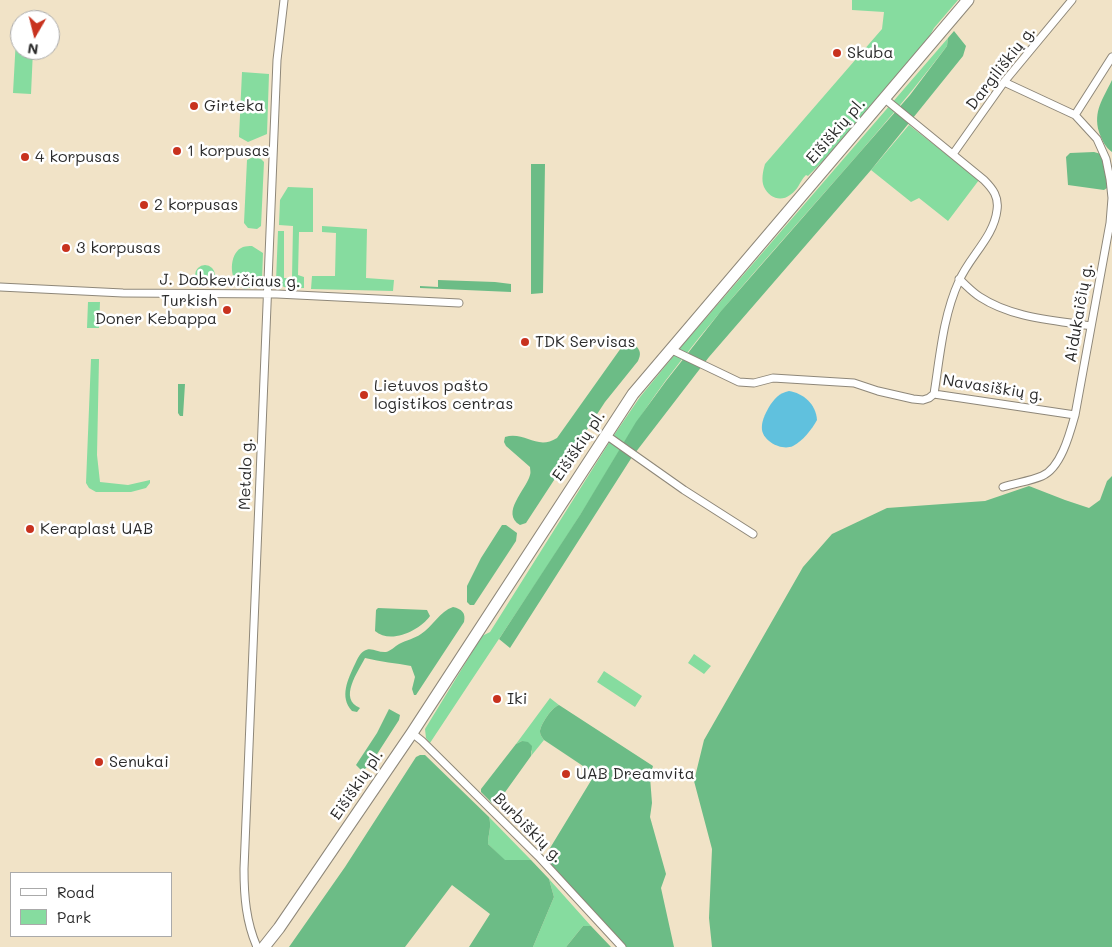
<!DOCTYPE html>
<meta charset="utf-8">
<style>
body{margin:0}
#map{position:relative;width:1112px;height:947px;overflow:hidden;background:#f1e3c7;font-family:Mali,sans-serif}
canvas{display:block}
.legend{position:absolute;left:10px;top:872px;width:162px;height:65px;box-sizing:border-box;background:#fff;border:1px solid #aaa;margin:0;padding:6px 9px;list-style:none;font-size:15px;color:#2b2b2b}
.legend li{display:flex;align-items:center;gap:10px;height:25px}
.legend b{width:25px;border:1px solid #aaa}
.north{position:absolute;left:10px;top:10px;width:50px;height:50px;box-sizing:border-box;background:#fff;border:1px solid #aaa;border-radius:50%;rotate:188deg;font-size:14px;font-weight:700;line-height:20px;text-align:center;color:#2b2b2b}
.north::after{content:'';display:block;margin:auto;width:18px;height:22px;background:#c8321e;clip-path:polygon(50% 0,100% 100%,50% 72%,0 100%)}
</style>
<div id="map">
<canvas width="1112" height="947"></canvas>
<ul class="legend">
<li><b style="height:6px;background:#fff"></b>Road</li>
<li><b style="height:14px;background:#86dc9f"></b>Park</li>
</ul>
<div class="north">N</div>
</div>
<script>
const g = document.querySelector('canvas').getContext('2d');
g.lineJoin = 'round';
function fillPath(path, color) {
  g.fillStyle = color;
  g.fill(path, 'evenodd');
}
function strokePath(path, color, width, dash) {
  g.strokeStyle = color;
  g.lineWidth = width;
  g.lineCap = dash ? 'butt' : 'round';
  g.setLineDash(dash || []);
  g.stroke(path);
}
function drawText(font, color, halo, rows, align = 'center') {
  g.font = font + ' Mali,sans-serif';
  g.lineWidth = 5;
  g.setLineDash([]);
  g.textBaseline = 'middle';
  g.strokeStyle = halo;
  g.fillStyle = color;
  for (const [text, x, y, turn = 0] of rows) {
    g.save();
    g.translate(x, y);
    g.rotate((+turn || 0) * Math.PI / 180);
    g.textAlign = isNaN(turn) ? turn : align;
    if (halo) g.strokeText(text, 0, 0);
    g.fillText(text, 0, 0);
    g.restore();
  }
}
const green = new Path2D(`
 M852,0H958L934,28L927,41L826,161H823L808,176L806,175C799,182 799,189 790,195C781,202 769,198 764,187C761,180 763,171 765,164L882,29L884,12L852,10Z
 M16,38H20V50H33L31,94L13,93Z
 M948,38L947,46C859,162 754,264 666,380C633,424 608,471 579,517C530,593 480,667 430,743L426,738L425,729L482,636L490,632L612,438L640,397L681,347Z
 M242,72L269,74L267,134L248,142L239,137Z
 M909,125L979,180L948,221L919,198L911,202L871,170Z
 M253,157L260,158L264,162L261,226L257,229L248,228L244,223L247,160Z
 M288,187L313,188V232H299L298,275L304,277V288C293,288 283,290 276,281L278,231H284V278H292L293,226L279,225L280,200Z
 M322,226L367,229L366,278L394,280L393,291L311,289L312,276H335L336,233L322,232Z
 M252,246L263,253L262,280L253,287L244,289C243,288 238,285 237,284C229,274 230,252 243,247C246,246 249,246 252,246Z
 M195 275a10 10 0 1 1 20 0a10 10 0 1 1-20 0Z
 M88,302H100L99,328H87Z
 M91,359H99L97,455L100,482L128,485L150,480V483L146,488L131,492H96L89,488L86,483Z
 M694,654L711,666L704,674L688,663Z
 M604,671L642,696L635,707L597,682Z
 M550,698L559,705C552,707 540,725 540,732C540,735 542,737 544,740L531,756L532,751L522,741L516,744Z
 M489,817L531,860L505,861L488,844C488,834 492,827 489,817Z
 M549,879L591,926H583L566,947H533L554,897Z`);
const forest = new Path2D(`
 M954,31L966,46L963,56L871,170L709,357L632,457L510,648L499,639L580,515L636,422L666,381L721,311L910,95L947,46L948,38Z
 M1112,80V152C1105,147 1102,140 1099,132C1093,111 1103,99 1112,80Z
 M1094,152L1101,154L1105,166L1107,188L1104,190L1068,185L1066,157L1070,153Z
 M531,164H545L543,293L531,294Z
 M438,280L495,282L511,284V292L420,288V286L438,287Z
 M627,345H635C641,351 641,354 638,361L605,402L526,523L520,525C500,513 526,490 530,475C531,472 530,470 530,467L506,446L504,442L505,437C525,431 537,451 557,438L621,348Z
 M178,384H185L183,416H180L178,413Z
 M1112,476V947H712L709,918L712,849L694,781L704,740L803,567L832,534L887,508L985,501L1029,486L1065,500L1089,508L1100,500L1107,481Z
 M502,525H506L517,533L516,541L474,605H470L467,602V586L481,558Z
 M453,607C462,609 466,613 464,622L416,695H414L412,689L415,677L411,666C396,663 381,662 365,658C358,672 338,699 360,708L357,712L352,711C339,697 348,679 355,664C357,660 359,654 364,651C371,646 378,653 386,652C391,651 395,646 399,644C406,640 414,639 421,634C432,627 440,611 453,607Z
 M378,608L427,610L430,616C420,630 391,645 375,631L376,610Z
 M559,705L653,766L650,777L652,803L650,817L666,874L661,888L674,947H626L544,858L595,774L544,740C542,737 540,735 540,732C540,725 552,707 559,705Z
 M389,709L400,715L399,720L370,765L362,771L356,765L377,733Z
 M522,741L528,742L532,746L531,756L498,802L492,803L481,792V789L516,744Z
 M420,755H425L489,817C492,827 488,834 488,844L505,860H531L549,879L554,897L533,947H469L490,914L452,885L405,947H289L345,867L416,757Z
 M583,926H591L611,947H566Z`);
const water = new Path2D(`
 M789,391C803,393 816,404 817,420C812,429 803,441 793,446C782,451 764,442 762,430C761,422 765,414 769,407C774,399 779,393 789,391Z`);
const street = new Path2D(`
 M885,99L984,180C993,189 999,197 997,210C994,237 969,257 959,281C943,316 940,356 934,394L1075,415
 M1075,115L1112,57
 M953,154L1004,82L1072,0
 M959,279C966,285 972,292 980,297C1012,318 1053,320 1091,326
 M0,287L123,293L277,294L459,303
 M670,349L739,382L754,383L773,378L854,383L878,391L913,399L923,400L929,398L934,394
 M606,435L684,490L753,534
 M1003,487C1016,483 1030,481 1042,476C1061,468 1070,433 1075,415L1110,223L1112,198L1110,179L1106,159L1097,139L1075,115L1004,82
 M412,733L422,741L538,856L622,947
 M257,947C246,922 244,896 244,869L277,60L284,0`);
const primary = new Path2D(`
 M264,947L279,928L412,733L633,394L968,0`);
const markers = [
 [837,53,5,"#c8321e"],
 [194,106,5,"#c8321e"],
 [177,151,5,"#c8321e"],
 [25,157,5,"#c8321e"],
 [144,205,5,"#c8321e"],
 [66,248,5,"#c8321e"],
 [227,310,5,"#c8321e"],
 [525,342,5,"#c8321e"],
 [364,395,5,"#c8321e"],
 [30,529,5,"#c8321e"],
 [497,699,5,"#c8321e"],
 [99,762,5,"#c8321e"],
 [566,774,5,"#c8321e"]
];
const poiNames = [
 ["Skuba",847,53],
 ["Girteka",204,106],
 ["1 korpusas",187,151],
 ["4 korpusas",35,157],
 ["2 korpusas",154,205],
 ["3 korpusas",76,248],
 ["Turkish",217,301,"right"],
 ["Doner Kebappa",217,319,"right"],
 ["TDK Servisas",535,342],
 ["Lietuvos pašto",374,386],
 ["logistikos centras",374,404],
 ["Keraplast UAB",40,529],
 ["Iki",507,699],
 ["Senukai",109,762],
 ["UAB Dreamvita",576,774]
];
const streetNames = [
 ["Dargiliškių g.",1001,68,-52],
 ["Eišiškių pl.",836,131,-49],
 ["J. Dobkevičiaus g.",230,281,1],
 ["Aidukaičių g.",1079,313,-80],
 ["Navasiškių g.",993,388,9],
 ["Eišiškių pl.",579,446,-56],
 ["Metalo g.",246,474,-88],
 ["Eišiškių pl.",357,785,-56],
 ["Burbiškių g.",528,828,45]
];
fillPath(green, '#86dc9f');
fillPath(forest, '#6cbc86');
fillPath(water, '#60c1de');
strokePath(street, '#8e8779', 9);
strokePath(primary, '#8e8779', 13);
strokePath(street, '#fff', 7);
strokePath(primary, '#fff', 11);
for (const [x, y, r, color] of markers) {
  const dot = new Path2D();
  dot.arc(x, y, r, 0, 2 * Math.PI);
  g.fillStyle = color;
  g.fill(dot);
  strokePath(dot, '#fff', 2);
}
drawText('16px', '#2b2b2b', '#fff', poiNames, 'left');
drawText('16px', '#2b2b2b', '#fff', streetNames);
</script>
